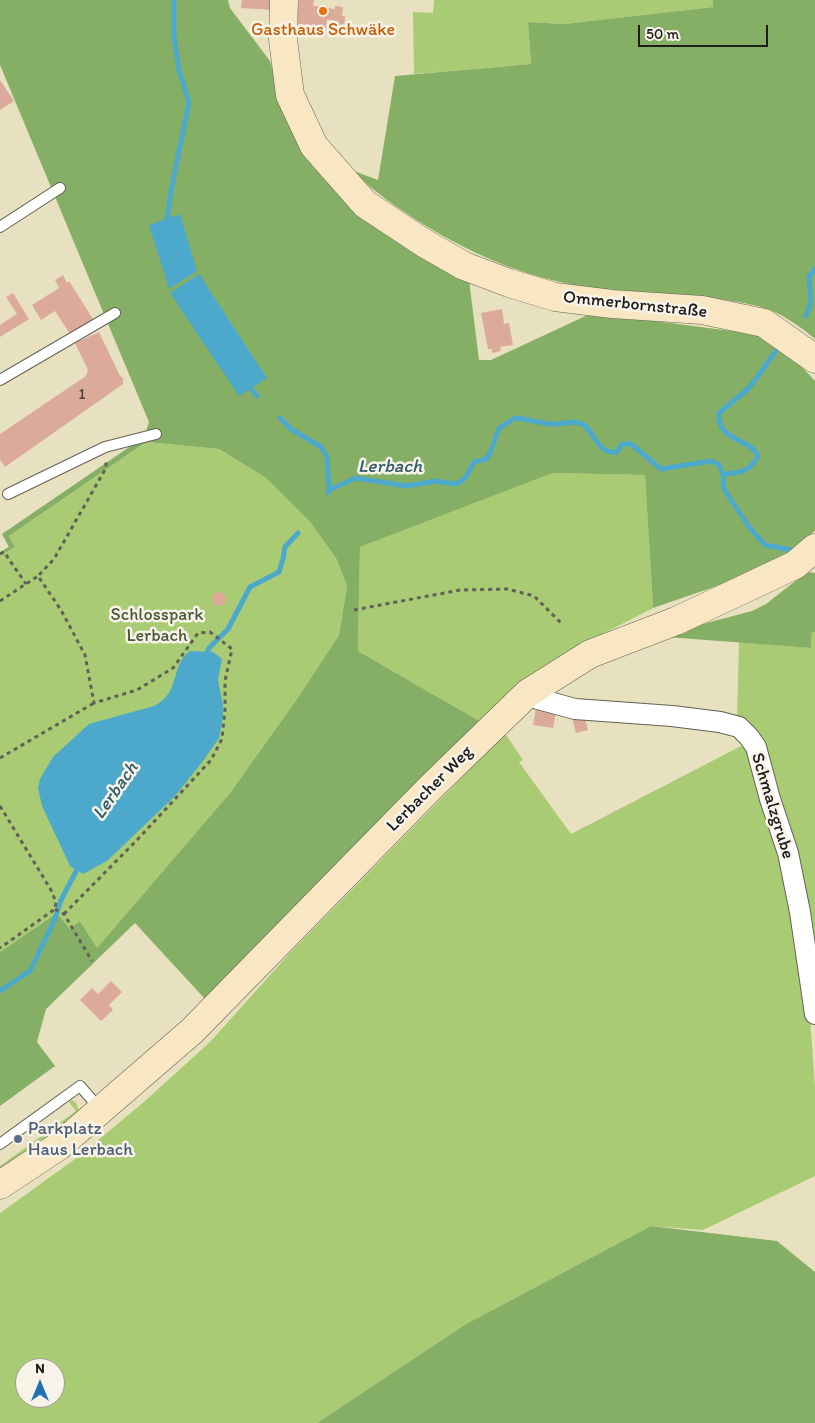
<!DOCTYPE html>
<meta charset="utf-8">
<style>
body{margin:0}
#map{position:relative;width:815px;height:1423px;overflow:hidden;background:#e8e1bf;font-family:Itim,sans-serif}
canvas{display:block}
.north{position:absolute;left:15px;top:1358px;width:50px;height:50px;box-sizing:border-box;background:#f7f3e8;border:1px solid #9f9d96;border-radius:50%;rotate:0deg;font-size:14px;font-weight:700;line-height:20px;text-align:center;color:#1c1c1c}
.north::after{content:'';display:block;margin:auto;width:18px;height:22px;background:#1f6fb2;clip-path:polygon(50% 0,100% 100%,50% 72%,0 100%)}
.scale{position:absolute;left:638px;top:25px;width:130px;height:22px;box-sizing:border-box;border:2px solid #1c1c1c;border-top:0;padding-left:6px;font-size:15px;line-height:18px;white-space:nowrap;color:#1c1c1c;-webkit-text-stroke:4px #f7f3e8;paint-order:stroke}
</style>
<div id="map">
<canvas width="815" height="1423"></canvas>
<div class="north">N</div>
<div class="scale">50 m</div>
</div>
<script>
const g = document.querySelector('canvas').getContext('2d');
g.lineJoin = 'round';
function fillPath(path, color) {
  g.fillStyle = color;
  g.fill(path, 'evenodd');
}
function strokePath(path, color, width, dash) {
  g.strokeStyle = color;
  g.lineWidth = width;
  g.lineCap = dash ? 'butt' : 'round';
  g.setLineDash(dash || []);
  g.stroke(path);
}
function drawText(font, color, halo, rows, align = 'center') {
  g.font = font + ' Itim,sans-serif';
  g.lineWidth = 5;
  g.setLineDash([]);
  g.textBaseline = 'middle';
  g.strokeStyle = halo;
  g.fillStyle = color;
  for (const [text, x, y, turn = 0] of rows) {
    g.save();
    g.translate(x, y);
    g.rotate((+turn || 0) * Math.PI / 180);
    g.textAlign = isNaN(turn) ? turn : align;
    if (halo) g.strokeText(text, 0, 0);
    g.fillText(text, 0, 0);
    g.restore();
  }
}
const green = new Path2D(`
 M434,0H713V7L564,24L528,22L531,64L414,74L413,12L433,13Z
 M146,442L219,449L266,478L310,522L336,558L347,586L339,635L297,699L230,793L97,948L80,921L70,929L57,913L0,952V556L15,547L9,536Z
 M553,473L645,475L653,608L575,648L481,722L358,651L360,547Z
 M812,632H815V976L807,916L737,719L739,642L811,648Z
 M504,732L523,760L519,762L571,834L745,744L785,858L810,1016L815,1088V1176L703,1230L651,1226L466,1324L317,1423H0V1213L78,1157L145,1101L211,1041L288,955L483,756ZM25,1368H55V1398H25Z
 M72,1100C78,1103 78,1107 79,1113L0,1176V1166L76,1111L69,1102Z`);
const forest = new Path2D(`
 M0,0H228L230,8L270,61L286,116L313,167L372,225L469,280L479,360H491L592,313L755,334L801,366L815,381V530L804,544L740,578L653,608L645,475L553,473L360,547L358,651L481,722L205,999L135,923L46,1009L37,1042L55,1066L0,1106V952L57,913L70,929L80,921L97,948L230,793L297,699L339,635L347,586L336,558L310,522L266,478L219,449L146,442L9,536L15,547L0,556V552L9,547L2,534L144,437L149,422L0,65Z
 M713,0H815V339C805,330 793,322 781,315C764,306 745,303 726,300C680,292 632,294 586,287C523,277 468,253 415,219C392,204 371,189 351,170L378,180L395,76L531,64L528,22L564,24L713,7Z
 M807,572L815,573V632H812L811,648L667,637L699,625L752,611L766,604Z
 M651,1226L777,1241L815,1272V1423H317L466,1324Z`);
const water = new Path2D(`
 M180,214L197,271L169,289L149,225Z
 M199,274L267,378L239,396L170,293Z
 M190,651L213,652L222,659L218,680L223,705V716L219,738L203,761L175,796L107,861L83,874L70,866L42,806L38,788L40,779L53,757L89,724L154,706C181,693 170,665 190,651Z`);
const stream = new Path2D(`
 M166,226L171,191L189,102L179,70L174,37V0
 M806,316L811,302L809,277L815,269
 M247,384L257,396
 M280,418L291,429L321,447L327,457L329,490
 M723,474C739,473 750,472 758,456C749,437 717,442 719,413L749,388L776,351
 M328,493L329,490L356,478L406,486L437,481L453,484L460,482L466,477L474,462L486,459L490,453L499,428L515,418C528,419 542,424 554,424C564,424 577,419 585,426C596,436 599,455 617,452L622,444H631L661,469L711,461L719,465L723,474L724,489L749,527L765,545L792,550
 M205,658L209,648L228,629L250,587L279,572L283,559L285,547L298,533
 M0,991L30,971L54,921L61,900L79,866`);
const building = new Path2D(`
 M242,0H274L273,10L241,8Z
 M299,0H314L313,6L328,7V8L335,9V6L343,7L342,16H345L344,31L333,30L334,20H327L325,36L311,35L312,25L297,24Z
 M0,80L14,101L0,110Z
 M63,275L67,283L69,281L93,319L70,334L55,311L41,320L32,305L59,288L55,280Z
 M13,293L29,319L0,337V325L17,314L6,297Z
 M502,309L504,324L509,323L513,345L500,347L501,351L492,353V349H488L481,313Z
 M99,332L120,376L123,378V384L5,467L0,460V434L86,376L88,370L75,343Z
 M212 599a7 7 0 1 1 14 0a7 7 0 1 1-14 0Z
 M536,708L556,712L553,728L533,725Z
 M584,715L588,730L576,733L572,718Z
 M111,981L122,992L109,1005L113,1010L101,1021L80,1000L92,988L98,994Z`);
const path = new Path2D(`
 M0,554L4,552L26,584
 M0,601L38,576
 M354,610L460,590L507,589L534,596L562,624
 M0,758L94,703
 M0,806L51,890L56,902L55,909L0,948
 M55,909L64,914L92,961
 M64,914L138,839L211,760L222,739L225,709V681L232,649L210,632L198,633L173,668L137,690L94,703L85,655L61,610L38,576L54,559L106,468V460`);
const lane = new Path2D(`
 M0,227L60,188
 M0,380L115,313
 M8,494L105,447L156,434
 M0,1144L80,1086L99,1108`);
const street = new Path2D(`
 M528,693L538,699L575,709L672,716L720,722L739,727L749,737L756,747L770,799L788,853L800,912L815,1014`);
const secondary = new Path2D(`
 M284,0L283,39L290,95L314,146L365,204L424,243L464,266L509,283L555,297L612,304L702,310L764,323L815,359
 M0,1185L59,1146L192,1031L431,787L528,693L590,654L676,621L795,565L815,548`);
const markers = [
 [323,11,5,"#e8710a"],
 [18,1139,5,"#5c6f8a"]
];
const numberNames = [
 ["1",82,395]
];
const foodNames = [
 ["Gasthaus Schwäke",323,30]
];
const streetNames = [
 ["Ommerbornstraße",635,305,6],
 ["Lerbacher Weg",430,789,-45],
 ["Schmalzgrube",772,806,73]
];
const parkNames = [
 ["Schlosspark",157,615],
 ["Lerbach",157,636]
];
const serviceNames = [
 ["Parkplatz",28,1129],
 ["Haus Lerbach",28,1150]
];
const waterNames = [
 ["Lerbach",390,467],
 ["Lerbach",116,791,-55]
];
fillPath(green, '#a8cb74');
fillPath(forest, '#86af66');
fillPath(water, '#4ca9cb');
strokePath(stream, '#4ca9cb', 5);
fillPath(building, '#dbaa9b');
strokePath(lane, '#636155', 12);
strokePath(street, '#636155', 22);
strokePath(secondary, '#636155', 29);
strokePath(path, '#636155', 3, [4, 4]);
strokePath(lane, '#fff', 10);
strokePath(street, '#fff', 20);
strokePath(secondary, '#f9e7c3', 28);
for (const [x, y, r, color] of markers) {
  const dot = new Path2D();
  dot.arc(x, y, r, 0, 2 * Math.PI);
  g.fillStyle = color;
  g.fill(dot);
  strokePath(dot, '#f7f3e8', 2);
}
drawText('15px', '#4c403c', null, numberNames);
drawText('18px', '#c56008', '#f7f3e8', foodNames);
drawText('18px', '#1c1c1c', '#f7f3e8', streetNames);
drawText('18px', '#4d593b', '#f7f3e8', parkNames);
drawText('18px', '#4e5e75', '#f7f3e8', serviceNames, 'left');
drawText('italic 19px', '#325b6b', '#f7f3e8', waterNames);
</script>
